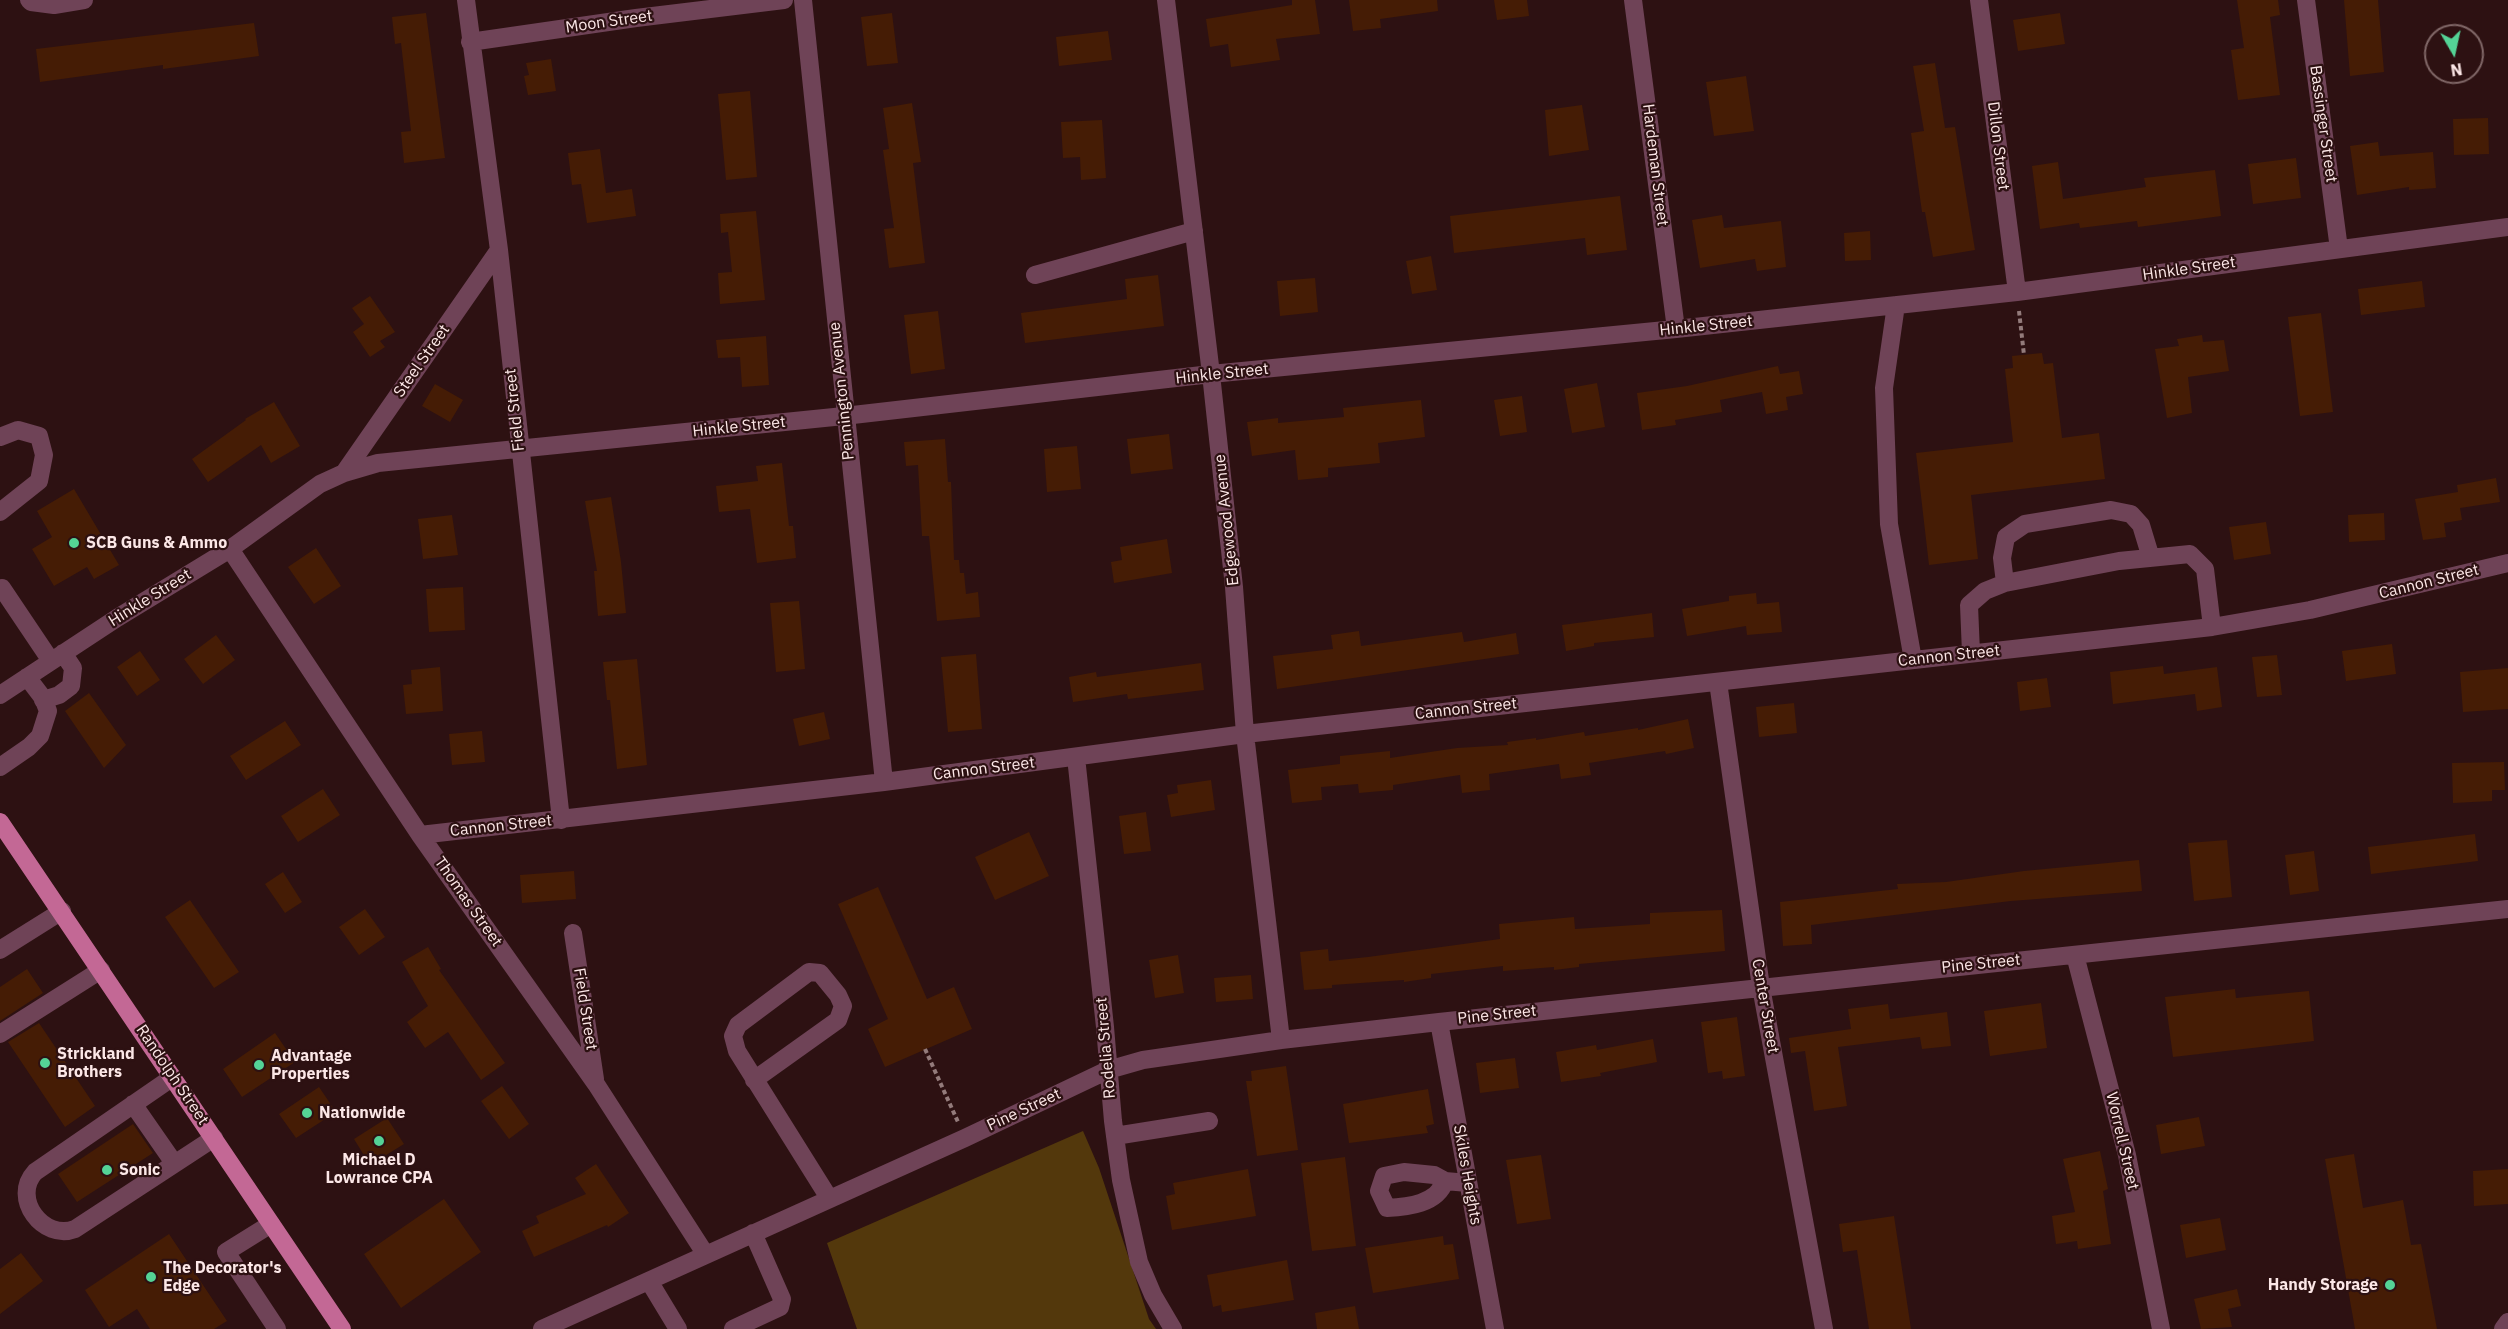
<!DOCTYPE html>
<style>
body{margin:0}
#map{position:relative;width:2508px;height:1329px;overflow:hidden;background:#2d1112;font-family:"IBM Plex Sans",sans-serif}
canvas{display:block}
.north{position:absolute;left:2424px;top:24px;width:60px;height:60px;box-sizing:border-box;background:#2d1112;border:2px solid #806767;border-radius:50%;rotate:171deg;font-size:16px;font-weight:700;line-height:24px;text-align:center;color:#fce7e7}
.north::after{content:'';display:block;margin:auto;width:21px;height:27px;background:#54d396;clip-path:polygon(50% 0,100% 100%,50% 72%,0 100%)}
</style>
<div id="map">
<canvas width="2508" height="1329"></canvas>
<div class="north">N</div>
</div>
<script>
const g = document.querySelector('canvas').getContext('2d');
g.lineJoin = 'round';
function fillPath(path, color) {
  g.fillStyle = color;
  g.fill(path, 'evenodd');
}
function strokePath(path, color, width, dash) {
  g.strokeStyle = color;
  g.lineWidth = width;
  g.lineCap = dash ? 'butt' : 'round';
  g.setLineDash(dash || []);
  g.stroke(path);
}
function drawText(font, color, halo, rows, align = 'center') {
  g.font = font + ' "IBM Plex Sans",sans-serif';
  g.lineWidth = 4.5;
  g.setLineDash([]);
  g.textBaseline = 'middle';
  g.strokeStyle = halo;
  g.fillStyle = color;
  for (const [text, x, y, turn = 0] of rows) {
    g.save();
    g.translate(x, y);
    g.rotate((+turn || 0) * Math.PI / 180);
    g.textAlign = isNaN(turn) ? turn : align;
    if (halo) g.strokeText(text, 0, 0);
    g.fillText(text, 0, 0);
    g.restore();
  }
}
const green = new Path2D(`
 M1083,1131L1099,1168L1149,1319L1156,1329H857L827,1243Z`);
const building = new Path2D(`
 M1292,0H1315L1320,34L1276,39L1280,60L1231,67L1228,44L1210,47L1206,19L1292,5Z
 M1349,0H1437L1438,11L1380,19L1381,28L1353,31Z
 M1494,0H1527L1529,16L1497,20Z
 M2237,0H2278L2280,15L2270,17L2280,95L2238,100L2231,50L2244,48Z
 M2344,0H2378L2384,72L2350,76Z
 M426,13L445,158L404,163L401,132L411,131L401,43L395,44L392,17Z
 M892,13L898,63L867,66L861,17Z
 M2060,13L2065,44L2018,51L2013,20Z
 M254,23L259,56L163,69V65L40,82L36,49Z
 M1108,31L1112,60L1059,66L1056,37Z
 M551,59L556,91L528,95L524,76L529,75L526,63Z
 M1935,63L1945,128L1955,127L1975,250L1933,257L1925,212H1922L1911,133L1924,131L1913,66Z
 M1746,76L1754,131L1714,136L1706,82Z
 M750,91L757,177L726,180L718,94Z
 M912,103L921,162L913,163L925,263L889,268L884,229L894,228L883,150L889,149L883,108Z
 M1582,105L1589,150L1549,156L1545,110Z
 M2488,118L2489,154L2454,155L2453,119Z
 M1102,120L1106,178L1081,180L1080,157L1063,158L1061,122Z
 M2378,142L2380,156L2433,152L2436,188L2409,190V187L2357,195L2350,146Z
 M600,149L606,193L632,189L636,216L587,223L581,184L572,185L568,153Z
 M2296,158L2301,198L2253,204L2248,164Z
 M2058,162L2063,199L2146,187L2144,178L2215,170L2221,216L2138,227L2137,221L2080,228L2079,223L2040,229L2032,166Z
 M1620,196L1627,250L1587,255L1585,238L1454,253L1450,216Z
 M756,211L765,300L720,304L718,273L732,272L728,232L721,233L720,214Z
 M1722,215L1724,228L1781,221L1786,267L1757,271L1755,259L1700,268L1692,220Z
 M1870,231L1871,260L1845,261L1844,233Z
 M1431,256L1437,290L1412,294L1406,261Z
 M1158,275L1164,326L1025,343L1021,313L1127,299L1125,279Z
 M1315,278L1318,312L1280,316L1277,281Z
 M2422,281L2425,307L2361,315L2358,289Z
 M370,296L395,332L380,341L385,347L370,357L353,332L364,324L352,308Z
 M938,311L945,369L911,374L904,315Z
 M2321,313L2333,412L2300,416L2288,317Z
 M2202,335L2203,342L2224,340L2229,371L2188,377L2192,413L2167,418L2155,349L2179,346L2177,339Z
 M766,336L769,385L742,387L740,357L718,358L716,340Z
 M2042,353L2044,364L2053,363L2062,438L2099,433L2105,479L1971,495L1978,559L1929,565L1916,453L2013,442L2005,369L2013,368L2012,356Z
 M1778,366L1780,374L1799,371L1803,394L1786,397L1788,410L1766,414L1762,392L1720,400L1722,412L1675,420L1676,425L1642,430L1637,393L1687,386Z
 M1597,383L1605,427L1572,433L1564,389Z
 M435,384L463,400L450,422L422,406Z
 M1522,396L1527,432L1500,436L1494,400Z
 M1421,400L1425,437L1378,443L1380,463L1328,468V477L1298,480L1295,450L1252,456L1247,422L1278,418V423L1344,417L1343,408Z
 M274,402L300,446L271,463L261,445L208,482L192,459L246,420L245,419Z
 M1169,434L1173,469L1131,474L1127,439Z
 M945,439L948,482H951L954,560H959L960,573H964L966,594L978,592L980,617L937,621L929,536H922L918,465L906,466L904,442Z
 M1077,446L1081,489L1047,492L1044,449Z
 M782,463L789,526H793L796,558L757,563L750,509L719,512L716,486L758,481L756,466Z
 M2496,478L2500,502L2460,508L2462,520L2444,523L2446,537L2423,540L2415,499L2458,492L2457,485Z
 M74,489L119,565L94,579L87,567L54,586L32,549L52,537L37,511Z
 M611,497L621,562L626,613L598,616L594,571H597L585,501Z
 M2384,513L2385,540L2349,542L2348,515Z
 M452,515L458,555L423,559L418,519Z
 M2266,522L2271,554L2234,560L2229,527Z
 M1167,539L1172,573L1114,583L1111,562L1122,560L1120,547Z
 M316,548L341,586L314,604L288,567Z
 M463,587L465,630L429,632L426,589Z
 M1756,593L1757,604L1779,602L1782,632L1747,635L1746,626L1687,636L1682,609L1729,601V596Z
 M799,601L805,669L776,672L770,603Z
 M1652,613L1654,637L1594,643V646L1566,651L1562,625Z
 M1359,631L1361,646L1462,632L1464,642L1516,633L1519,654L1277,689L1273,656L1333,649L1331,635Z
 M216,635L235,660L203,684L184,659Z
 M2392,644L2396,674L2346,681L2342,651Z
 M140,651L160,680L137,696L117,667Z
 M976,654L982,729L948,732L941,657Z
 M2277,655L2282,695L2257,697L2252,657Z
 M637,659L647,765L617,769L610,700H607L603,662Z
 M1201,663L1204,690L1128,699L1127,694L1073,702L1069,677L1096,672L1097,677Z
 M2163,666L2164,674L2217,667L2222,707L2197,711L2195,694L2113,704L2110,672Z
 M440,667L443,711L406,714L403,685L412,684L411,670Z
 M2508,668V709L2463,712L2460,672Z
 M2047,678L2051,707L2020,711L2017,682Z
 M89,693L126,745L104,768L65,711Z
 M1794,703L1797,733L1759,737L1756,707Z
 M824,712L830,739L799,746L793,719Z
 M1688,719L1694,748L1666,754L1665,751L1589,763L1591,775L1561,779L1559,764L1489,774L1490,790L1462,793L1460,775L1393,785V790L1359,793L1358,784L1321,787L1322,800L1292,803L1288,770L1340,764V756L1390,751V758L1457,748L1508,745L1507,742L1536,738V740L1584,732L1585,736L1638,728V730Z
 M285,721L301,745L246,780L230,756Z
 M482,731L485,762L452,765L449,734Z
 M2504,762L2505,790H2492V801L2453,803L2452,763Z
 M1211,780L1215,810L1171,817L1167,795L1178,793L1177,785Z
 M323,789L340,815L298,842L281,816Z
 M1146,812L1151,851L1124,854L1119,816Z
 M1029,832L1049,876L995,900L975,857Z
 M2475,834L2478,861L2371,874L2368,847Z
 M2227,840L2232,897L2194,901L2188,843Z
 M2314,851L2319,891L2290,895L2285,855Z
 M2139,860L2142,891L2011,901L1811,925L1812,944L1783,946L1780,902L1898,889L1897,884L1946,882L2024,871Z
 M574,871L576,899L522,903L520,875Z
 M283,872L302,902L285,913L265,884Z
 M878,887L927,999L954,987L972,1029L885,1067L868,1029L888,1019L838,904Z
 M190,900L239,972L214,988L165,917Z
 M365,909L385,937L359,955L339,927Z
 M1722,910L1725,951L1579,964V967L1554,970V967L1503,971V966L1431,974V978L1404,982V980L1332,985V988L1304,990L1300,952L1328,949L1329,961L1368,957L1500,939L1499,924L1574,917L1575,929L1650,924V913Z
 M428,947L441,969L439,970L505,1063L481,1080L448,1032L425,1048L407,1022L428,1006L402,962Z
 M1178,955L1184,993L1155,998L1149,960Z
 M27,969L43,993L0,1021V987Z
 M1251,975L1253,999L1216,1002L1214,978Z
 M2235,989L2236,998L2309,991L2314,1041L2173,1057L2165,997Z
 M2041,1003L2047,1048L1990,1056L1984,1011Z
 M1888,1004L1890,1019L1947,1012L1951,1046L1922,1049L1920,1037L1838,1047L1847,1106L1814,1111L1805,1051L1791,1053L1789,1038L1851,1029L1848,1009Z
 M1737,1017L1745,1076L1723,1079L1722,1071L1708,1073L1701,1022Z
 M39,1023L95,1106L65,1127L8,1042Z
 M275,1033L295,1062L242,1097L223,1069Z
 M1653,1039L1657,1062L1600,1073L1601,1076L1561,1082L1556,1052L1596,1045L1597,1050Z
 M1515,1058L1519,1088L1480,1093L1476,1063Z
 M1286,1066L1298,1150L1257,1156L1246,1081H1252L1251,1071Z
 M502,1086L529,1124L509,1139L481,1101Z
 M319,1087L336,1112L296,1138L279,1114Z
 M1428,1089L1434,1124L1426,1126L1428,1133L1349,1143L1343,1104Z
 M2199,1117L2205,1146L2161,1154L2156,1125Z
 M387,1118L404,1144L370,1165L354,1139Z
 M133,1124L153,1153L77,1202L58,1174Z
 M2100,1151L2108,1189L2103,1191L2111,1244L2078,1249L2077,1241L2056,1244L2052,1216L2075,1212L2063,1159Z
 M2354,1154L2363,1208L2403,1200L2411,1245L2421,1244L2437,1329H2355L2325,1159Z
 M1541,1155L1551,1219L1517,1224L1506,1160Z
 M1345,1157L1356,1246L1312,1251L1301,1163Z
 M596,1164L629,1213L608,1227L607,1225L534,1257L522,1231L539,1223L536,1216L586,1194L575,1178Z
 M1248,1169L1256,1216L1172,1230L1166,1196L1175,1194L1173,1183Z
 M2508,1169V1204L2474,1206L2473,1171Z
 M444,1199L481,1252L401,1308L364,1254Z
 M1894,1216L1911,1329H1869L1857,1250L1843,1252L1839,1224Z
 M2220,1218L2226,1250L2186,1258L2180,1225Z
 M169,1234L227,1321L214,1329H150L137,1309L109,1327L85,1290Z
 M1443,1236L1444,1245L1453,1244L1459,1279L1373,1293L1365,1248Z
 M21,1253L43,1281L0,1314V1269Z
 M1287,1260L1294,1300L1222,1312L1221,1305L1213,1307L1207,1275Z
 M2237,1289L2241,1306L2228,1309L2232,1327L2201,1329L2194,1299Z
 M1355,1306L1359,1329H1317L1315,1313Z`);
const path = new Path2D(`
 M2019,311L2024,355
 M925,1049L958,1122`);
const minor = new Path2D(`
 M29,0L31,2L54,5L84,0
 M466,0L499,250L561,820
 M803,0L884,782
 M1166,0L1211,374L1234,587L1245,734L1281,1040
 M1633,0L1676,329
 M1979,0L2017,292
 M2306,0L2339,249
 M470,42L636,18L784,0
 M1035,275L1194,231
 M1896,305L1884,388L1889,524L1913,660
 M0,437L18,430L39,436L44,455L39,481L0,512
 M344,473L499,250
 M230,549L420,835L596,1084L706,1255
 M2005,583L2002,558L2006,537L2025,524L2111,510L2131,514L2141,525L2151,558
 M0,589L2,588L51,661
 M1971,653L1969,605L1985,591L2005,583L2119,561L2190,554L2205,569L2212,627
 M1718,682L1761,987L1824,1329
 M0,695L117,618L230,549L320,484L344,473L378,463L844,416L1211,374L1676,329L2017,292L2508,227
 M43,700L59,695L71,686L73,668L63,653
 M1076,757L1105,1027L1113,1121L1121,1180L1139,1262L1153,1295L1173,1329
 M0,767L29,747L40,736L48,711L43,698L27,677
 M420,835L884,782L1245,734L2212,627L2310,610L2508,563
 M573,933L595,1079
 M0,950L62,911
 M2075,955L2127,1155L2161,1329
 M1439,1022L1495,1329
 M0,1034L101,970
 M173,1077L35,1172C11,1198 43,1241 75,1229L214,1138
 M754,1080L838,1020L843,1006L838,995L820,973L809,972L738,1025L733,1036L737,1051L829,1198
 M133,1104L174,1163
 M1115,1136L1209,1121
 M1445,1181C1437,1204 1408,1207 1387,1208L1379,1191L1384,1176L1404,1172L1434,1175L1445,1181L1468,1183
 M271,1224L226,1252L277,1329
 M649,1281L678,1329
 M542,1329L965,1138L1108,1070L1143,1060L1281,1040L1439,1022L2508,909
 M733,1329L780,1307L782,1299L753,1233
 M2503,1329L2508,1322`);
const major = new Path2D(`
 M0,822L342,1329`);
const markers = [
 [74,543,6,"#54d396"],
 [45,1063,6,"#54d396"],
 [259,1065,6,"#54d396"],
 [307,1113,6,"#54d396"],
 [379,1141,6,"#54d396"],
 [107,1170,6,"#54d396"],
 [151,1277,6,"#54d396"],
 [2390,1285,6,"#54d396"]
];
const streetNames = [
 ["Moon Street",609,22,-8],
 ["Bassinger Street",2323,124,82],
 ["Dillon Street",1998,146,83],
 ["Hardeman Street",1655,165,83],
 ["Hinkle Street",2189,269,-8],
 ["Hinkle Street",1706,326,-6],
 ["Steel Street",422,361,-55],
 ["Hinkle Street",1222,374,-6],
 ["Pennington Avenue",842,391,-96],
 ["Field Street",515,410,-96],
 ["Hinkle Street",739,427,-6],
 ["Edgewood Avenue",1227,520,-96],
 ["Cannon Street",2429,582,-14],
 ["Hinkle Street",150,598,-32],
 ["Cannon Street",1949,656,-6],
 ["Cannon Street",1466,709,-6],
 ["Cannon Street",984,769,-7],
 ["Cannon Street",501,826,-6],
 ["Thomas Street",468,902,55],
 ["Pine Street",1981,964,-6],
 ["Center Street",1765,1006,80],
 ["Field Street",585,1009,81],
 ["Pine Street",1497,1015,-6],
 ["Rodelia Street",1106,1048,-95],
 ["Randolph Street",172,1075,56],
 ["Pine Street",1024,1110,-25],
 ["Worrell Street",2122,1141,77],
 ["Skiles Heights",1467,1175,80]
];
const poiNames = [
 ["SCB Guns & Ammo",86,543],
 ["Strickland",57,1054],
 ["Brothers",57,1072],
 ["Advantage",271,1056],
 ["Properties",271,1074],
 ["Nationwide",319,1113],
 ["Michael D",379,1160,"center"],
 ["Lowrance CPA",379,1178,"center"],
 ["Sonic",119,1170],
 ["The Decorator's",163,1268],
 ["Edge",163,1286],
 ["Handy Storage",2378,1285,"right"]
];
fillPath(green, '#53380c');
fillPath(building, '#451c05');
strokePath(path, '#937b7b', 4, [4.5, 3]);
strokePath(minor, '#6f4357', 18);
strokePath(major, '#c36895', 18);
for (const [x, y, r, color] of markers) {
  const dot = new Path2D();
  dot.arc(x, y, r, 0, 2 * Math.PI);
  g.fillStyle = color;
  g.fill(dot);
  strokePath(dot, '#2d1112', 2);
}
drawText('16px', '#fce7e7', '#2d1112', streetNames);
drawText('bold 16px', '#fce7e7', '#2d1112', poiNames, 'left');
</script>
